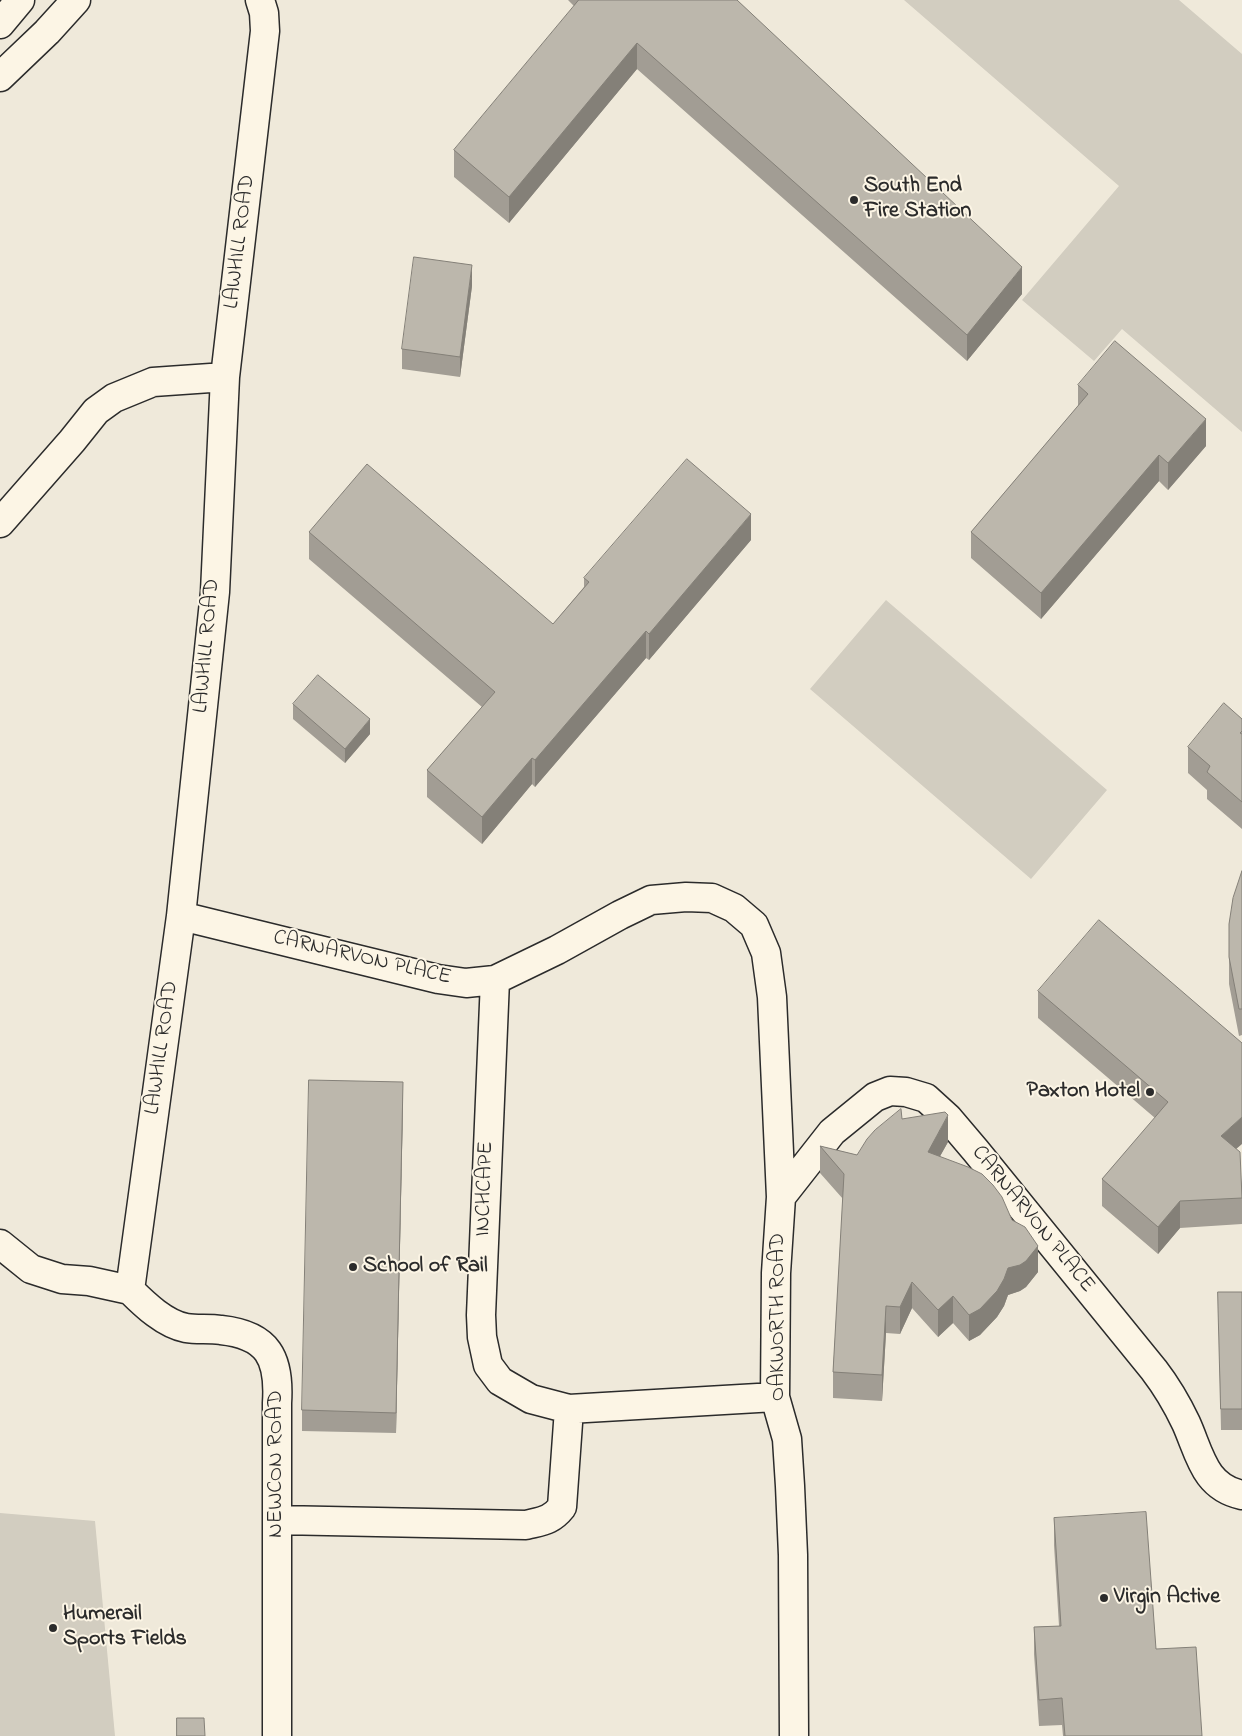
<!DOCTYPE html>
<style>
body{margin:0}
canvas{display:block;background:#efe9da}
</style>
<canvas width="1242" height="1736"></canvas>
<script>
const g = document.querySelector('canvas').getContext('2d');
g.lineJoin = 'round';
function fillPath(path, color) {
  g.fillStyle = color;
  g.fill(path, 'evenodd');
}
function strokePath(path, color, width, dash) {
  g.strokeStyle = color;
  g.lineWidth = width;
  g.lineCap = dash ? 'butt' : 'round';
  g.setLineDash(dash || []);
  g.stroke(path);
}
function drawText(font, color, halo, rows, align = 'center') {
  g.font = font + ' "Indie Flower",sans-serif';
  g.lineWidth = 4;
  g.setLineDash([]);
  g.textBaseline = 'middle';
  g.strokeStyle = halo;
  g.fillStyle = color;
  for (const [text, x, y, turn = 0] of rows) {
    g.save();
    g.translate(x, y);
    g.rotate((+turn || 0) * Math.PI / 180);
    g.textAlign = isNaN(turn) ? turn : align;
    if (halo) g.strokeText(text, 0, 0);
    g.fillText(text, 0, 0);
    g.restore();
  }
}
const green = new Path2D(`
 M904,0H1179L1242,54V432L1122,329L1094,361L1022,300L1119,186Z
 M886,600L1107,790L1031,879L810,689Z
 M0,1513L95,1521L115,1736H0Z`);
const street = new Path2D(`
 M0,24L20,0
 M0,77L47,32L76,0
 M0,523L72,441L96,411L114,398L153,382L225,377
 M181,916L438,979L466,983L495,980L557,950L620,915L651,900L686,897L712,898L734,908L754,925L766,953L772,997L781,1197L776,1273L775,1397L787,1439L790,1486L793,1555L794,1736
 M495,980L481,1315L482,1337L488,1365L500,1381L531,1399L569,1409L775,1397
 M781,1197L832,1132L875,1097L890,1091L906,1092L926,1098L948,1118L976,1151L1154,1370C1167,1387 1177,1404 1186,1423C1200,1454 1204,1487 1242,1495
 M0,1244L31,1269L62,1279L89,1281L130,1290
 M130,1290L181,916L215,592L225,377L265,31L264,13L260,0
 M130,1290C145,1305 165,1324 186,1328C197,1330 209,1328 221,1330C268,1335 280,1358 277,1403V1736
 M278,1520L526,1525C542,1521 551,1521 562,1507L569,1409`);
const wall = new Path2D(`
 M568,0H737L1022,294L967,361L637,69L509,223L454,177V150L574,6Z
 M472,286L460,377L402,369V349Z
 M1078,385L1206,446L1168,490L1159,481L1041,619L971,558V532L1078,406Z
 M309,532L553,624L584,587V578L751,540L649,660L646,658L535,787L532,784L482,844L427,797V770L482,707L309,559Z
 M293,704L370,734L345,763L293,719Z
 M1242,719V829L1207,799V790L1188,773V747Z
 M1242,871V1035L1239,1036L1229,984V924Z
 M1038,991L1236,1149L1242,1185V1224L1180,1228L1158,1254L1102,1206V1179L1155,1118L1038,1018Z
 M403,1103L396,1433L302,1431V1410Z
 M902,1119L948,1142L940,1156L1012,1220L1038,1272L1026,1287L1020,1291L1008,1295L1004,1306L997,1317L980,1335L969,1341L953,1323L938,1337L912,1308L900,1334L886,1333L882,1401L833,1398V1372L843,1199L820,1173V1146L857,1155Z
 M1218,1292H1242V1430H1221Z
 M1054,1518L1156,1649L1202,1736H1063L1062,1725L1039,1726L1034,1654V1627L1059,1626L1054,1545Z`);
const shadedWall = new Path2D(`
 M637,43V69L509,223V197Z
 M472,265V286L460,377V357Z
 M1022,267V294L967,361V335Z
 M1206,419V446L1168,490V463Z
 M1159,455V481L1041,619V593Z
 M751,514V540L649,660V634Z
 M646,631V658L535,787V760Z
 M370,719V734L345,763V749Z
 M532,758V784L482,844V817Z
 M403,1082V1103L396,1433V1413Z
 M948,1115V1142L928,1178V1152Z
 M1242,1117V1144L1221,1162V1136Z
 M1180,1201V1228L1158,1254V1227Z
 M1038,1246V1272L1026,1287L1020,1291L1008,1295L1004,1306L997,1317L980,1335L969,1341V1315L1008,1268Z
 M912,1282V1308L900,1334V1307Z
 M953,1296V1323L938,1337V1310Z
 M886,1306V1333L882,1401V1375Z`);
const building = new Path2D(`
 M579,0H737L1022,267L967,335L637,43L509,197L454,150Z
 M414,257L472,265L460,357L402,349Z
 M1115,341L1206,419L1168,463L1159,455L1041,593L971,532L1088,394L1078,385Z
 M687,459L751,514L649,634L646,631L535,760L532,758L482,817L427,770L495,692L309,532L367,464L553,624L589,582L584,578Z
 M318,675L370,719L345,749L293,704Z
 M1224,703L1242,719V731L1240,733L1242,734V802L1207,772L1210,766L1188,747Z
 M1242,871V1009H1239L1229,957V924L1233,898Z
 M1099,920L1242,1043V1117L1221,1136L1240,1152L1242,1198L1180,1201L1158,1227L1102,1179L1168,1102L1038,991Z
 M309,1080L403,1082L396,1413L302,1410Z
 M901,1109L902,1119L945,1112L948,1115L928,1152L968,1167L982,1174L993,1185L1002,1197L1012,1220L1025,1227L1038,1246L1026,1261L1020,1265L1008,1268L1004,1279L997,1291L980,1309L969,1315L953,1296L938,1310L912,1282L900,1307L886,1306L882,1375L833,1372L844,1174L820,1146L857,1155L867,1139L875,1130Z
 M1218,1292H1242V1409H1221Z
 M1146,1512L1156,1649L1196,1647L1202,1736H1065L1062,1698L1039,1700L1034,1627L1061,1626L1054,1518Z
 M177,1718H204L205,1736H177Z`);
const markers = [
 [854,200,5,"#2b2b2b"],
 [1150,1092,5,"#2b2b2b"],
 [353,1267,5,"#2b2b2b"],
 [1104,1598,5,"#2b2b2b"],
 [53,1628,5,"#2b2b2b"]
];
const poiNames = [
 ["South End",864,187],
 ["Fire Station",864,212],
 ["Paxton Hotel",1140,1092,"right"],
 ["School of Rail",363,1267],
 ["Virgin Active",1114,1598],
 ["Humerail",63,1615],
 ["Sports Fields",63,1640]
];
const streetNames = [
 ["LAWHILL ROAD",241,242,-83],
 ["LAWHILL ROAD",208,646,-85],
 ["CARNARVON PLACE",362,959,13],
 ["LAWHILL ROAD",163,1048,-82],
 ["INCHCAPE",486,1189,-88],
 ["CARNARVON PLACE",1032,1220,51],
 ["OAKWORTH ROAD",779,1317,-90],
 ["NEWCON ROAD",277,1464,-90]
];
fillPath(green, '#d2cdc0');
strokePath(street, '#2b2b2b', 31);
strokePath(street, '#fcf5e5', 28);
fillPath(wall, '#a29d94');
fillPath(shadedWall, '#848078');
fillPath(building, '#bcb7ac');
strokePath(building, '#848078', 1);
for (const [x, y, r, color] of markers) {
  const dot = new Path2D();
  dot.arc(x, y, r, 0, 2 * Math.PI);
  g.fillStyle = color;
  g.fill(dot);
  strokePath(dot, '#fcf5e5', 2);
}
drawText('bold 22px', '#2b2b2b', '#fcf5e5', poiNames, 'left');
drawText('22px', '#2b2b2b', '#fcf5e5', streetNames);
</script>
